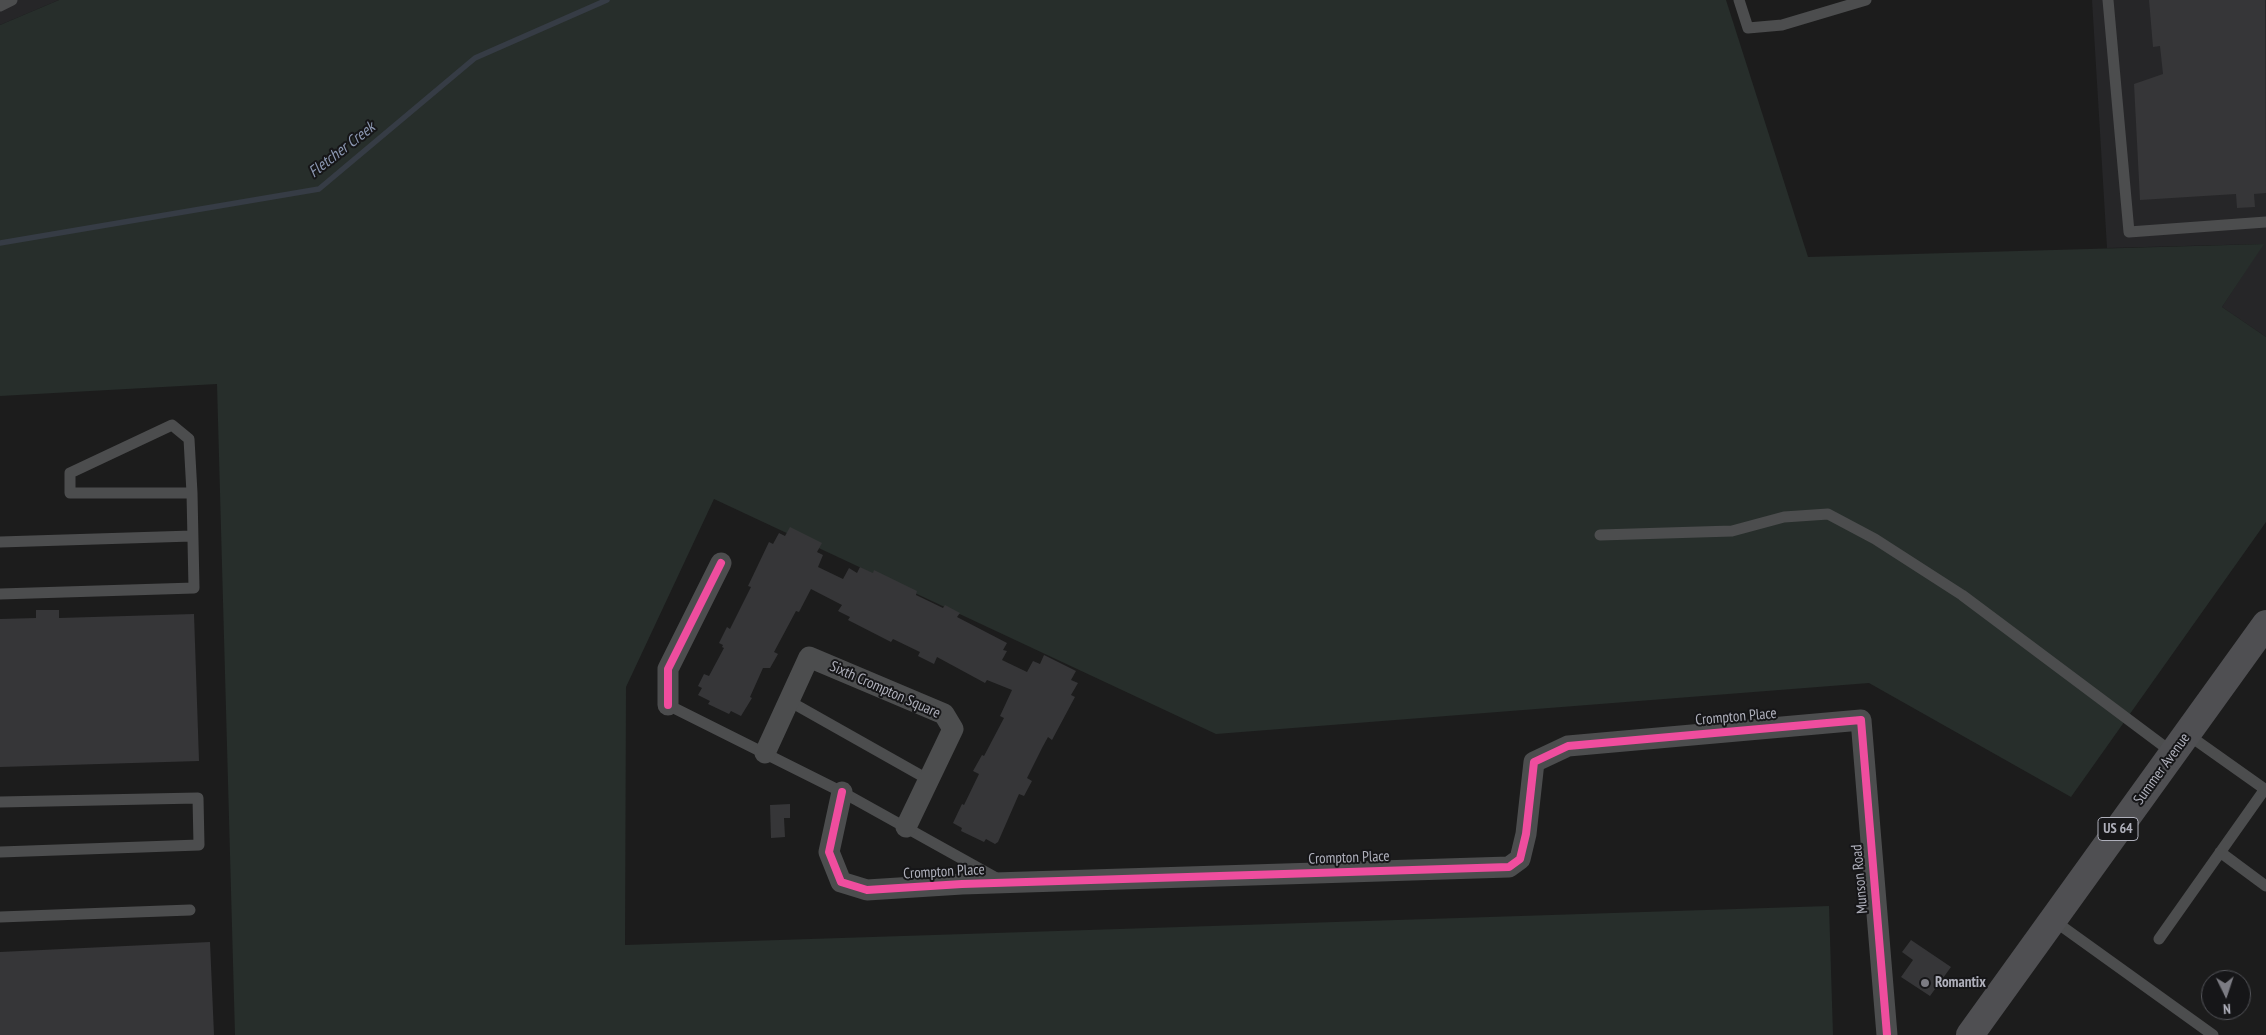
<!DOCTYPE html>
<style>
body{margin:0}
#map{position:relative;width:2266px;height:1035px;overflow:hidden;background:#1c1c1c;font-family:"PT Sans Narrow",sans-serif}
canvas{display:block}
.north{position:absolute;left:2201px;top:970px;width:50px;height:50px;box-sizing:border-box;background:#161618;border:1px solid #535459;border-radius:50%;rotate:176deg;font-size:14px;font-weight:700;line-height:20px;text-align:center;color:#afb0bb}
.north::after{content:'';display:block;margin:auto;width:18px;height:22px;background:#7c7c83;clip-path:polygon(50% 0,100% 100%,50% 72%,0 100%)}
</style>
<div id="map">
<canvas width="2266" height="1035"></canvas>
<div class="north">N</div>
</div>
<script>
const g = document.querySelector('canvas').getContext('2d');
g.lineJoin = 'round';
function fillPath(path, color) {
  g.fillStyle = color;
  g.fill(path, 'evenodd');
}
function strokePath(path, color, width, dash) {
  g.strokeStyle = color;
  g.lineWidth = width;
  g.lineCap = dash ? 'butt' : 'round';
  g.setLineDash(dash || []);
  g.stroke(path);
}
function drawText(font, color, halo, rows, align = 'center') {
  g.font = font + ' "PT Sans Narrow",sans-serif';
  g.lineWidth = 4;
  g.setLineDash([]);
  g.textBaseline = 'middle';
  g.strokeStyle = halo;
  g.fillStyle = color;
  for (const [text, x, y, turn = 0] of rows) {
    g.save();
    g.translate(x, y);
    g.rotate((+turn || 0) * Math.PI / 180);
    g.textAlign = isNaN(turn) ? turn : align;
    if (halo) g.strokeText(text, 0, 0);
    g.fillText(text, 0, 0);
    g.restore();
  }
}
const built = new Path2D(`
 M0,0H59L0,25Z
 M2092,0H2266V337L2222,307L2263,244L2107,248Z`);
const green = new Path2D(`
 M59,0H1726L1808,257L2264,244L2222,307L2266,337V522L2071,797L1869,683L1216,734L714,499L626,687L625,945L1829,906L1833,1035H235L217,384L0,396V25Z`);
const stream = new Path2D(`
 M0,243L319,189L475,58L607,0`);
const building = new Path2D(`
 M2149,0H2265L2266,193L2254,194L2255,207L2237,208L2236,194L2140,200L2134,84L2163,74L2160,46L2153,47Z
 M790,527L822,543L817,552L823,555L818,567L843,579L849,568L857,573L860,567L873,573L874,570L917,591L916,595L943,608L945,605L960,613L957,617L1007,643L1003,650L1007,651L1002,660L1027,672L1033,661L1040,664L1044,655L1076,671L1071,680L1078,683L1071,695L1075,697L1052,740L1048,737L1042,748L1027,778L1032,781L1024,796L1019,794L998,842L995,844L986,839L984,842L961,831L962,828L953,823L962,804L964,805L979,774L973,771L982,755L984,756L1004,718L1000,716L1012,690L987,680L985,683L937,657L934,664L918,656L920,652L893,639L891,642L848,620L850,617L838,611L842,605L811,589L799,612L796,611L774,652L778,654L770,668H763L750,697L752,698L741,716L731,711L729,714L708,704L710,701L698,695L702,688L698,686L704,674L709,676L724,648L722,647L723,645L719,643L727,627L730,629L751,587L748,586L769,542L773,544L779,533L785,536Z
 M36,610H59V618L194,614L199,761L0,767V619L36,618Z
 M790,804V818H784L785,837L771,838L770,805Z
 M1911,940L1951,967L1930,996L1901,977L1913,960L1902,952Z
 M210,942L214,1035H0V952Z`);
const service = new Path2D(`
 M1739,0L1748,28L1782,25L1866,0
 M2108,0L2129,232L2266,222
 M0,6L12,0
 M1600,535L1732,531L1784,517L1828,514L1875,539L1962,595L2173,753
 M0,542L192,536
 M0,594L194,588L192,493H70V473L172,425L189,439L192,493
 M789,701L929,780
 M668,705L842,792L1000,880
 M2187,734L2266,790
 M0,802L198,798L199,845L0,852
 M2220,852L2266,886
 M0,917L190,910
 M2053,920L2213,1035
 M2159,939L2265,789`);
const minor = new Path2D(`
 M668,705V669L721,563
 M765,753L809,657L944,714L953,729L906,827
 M842,792L829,852L841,882L867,890L962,884L1509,867L1520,859L1526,834L1534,762L1568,746L1861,720L1887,1035`);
const primary = new Path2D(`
 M1970,1035L2266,624`);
const cycleway = new Path2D(`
 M668,705V669L721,563
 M842,792L829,852L841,882L867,890L962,884L1509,867L1520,859L1526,834L1534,762L1568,746L1861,720L1887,1035`);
const markers = [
 [1925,983,5,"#7c7c83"]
];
const shields = [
 [2118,829,40]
];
const shieldNames = [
 ["US 64",2118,829]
];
const streetNames = [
 ["Sixth Crompton Square",885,690,24],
 ["Crompton Place",1736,717,-5],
 ["Summer Avenue",2162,769,-54],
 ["Crompton Place",1349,858,-2],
 ["Crompton Place",944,872,-3],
 ["Munson Road",1860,879,-95]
];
const poiNames = [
 ["Romantix",1935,983]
];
const waterNames = [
 ["Fletcher Creek",342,150,-38]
];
fillPath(built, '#262628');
fillPath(green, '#272e2b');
strokePath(stream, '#363c45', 5.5);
fillPath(building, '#363638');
strokePath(service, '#4c4d4e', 11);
strokePath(minor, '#4c4d4e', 21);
strokePath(primary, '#4f4f52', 28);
strokePath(cycleway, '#ef4d9e', 8);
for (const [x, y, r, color] of markers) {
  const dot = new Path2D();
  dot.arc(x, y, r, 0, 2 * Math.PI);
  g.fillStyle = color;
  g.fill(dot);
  strokePath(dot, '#161618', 2);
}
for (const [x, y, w] of shields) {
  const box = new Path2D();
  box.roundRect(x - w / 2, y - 11.5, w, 23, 4);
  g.fillStyle = '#161618';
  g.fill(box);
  strokePath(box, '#afb0bb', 1);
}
drawText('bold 14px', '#afb0bb', null, shieldNames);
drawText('15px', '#afb0bb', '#161618', streetNames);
drawText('bold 15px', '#afb0bb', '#161618', poiNames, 'left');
drawText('italic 16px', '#8b97b1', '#161618', waterNames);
</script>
